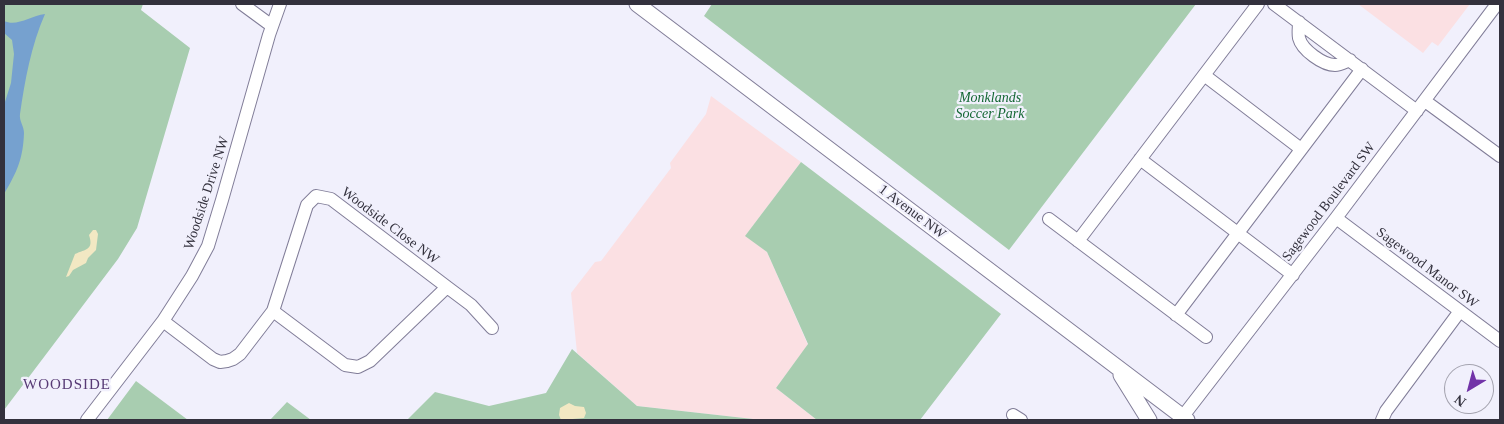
<!DOCTYPE html>
<style>
body{margin:0}
#map{position:relative;width:1504px;height:424px;overflow:hidden;background:#f1f0fc;font-family:Georgia,serif}
canvas{display:block}
.frame{position:absolute;inset:0;border:5px solid #33313d;pointer-events:none}
.north{position:absolute;left:1444px;top:364px;width:50px;height:50px;box-sizing:border-box;background:#f1f0fc;border:1px solid #a5a4b0;border-radius:50%;rotate:217deg;font-size:14px;font-weight:700;line-height:20px;text-align:center;color:#33313d}
.north::after{content:'';display:block;margin:auto;width:18px;height:22px;background:#7233a8;clip-path:polygon(50% 0,100% 100%,50% 72%,0 100%)}
</style>
<div id="map">
<canvas width="1504" height="424"></canvas>
<div class="frame"></div>
<div class="north">N</div>
</div>
<script>
const g = document.querySelector('canvas').getContext('2d');
g.lineJoin = 'round';
function fillPath(path, color) {
  g.fillStyle = color;
  g.fill(path, 'evenodd');
}
function strokePath(path, color, width, dash) {
  g.strokeStyle = color;
  g.lineWidth = width;
  g.lineCap = dash ? 'butt' : 'round';
  g.setLineDash(dash || []);
  g.stroke(path);
}
function drawText(font, color, halo, rows, align = 'center') {
  g.font = font + ' Georgia,serif';
  g.lineWidth = 4.5;
  g.setLineDash([]);
  g.textBaseline = 'middle';
  g.strokeStyle = halo;
  g.fillStyle = color;
  for (const [text, x, y, turn = 0] of rows) {
    g.save();
    g.translate(x, y);
    g.rotate((+turn || 0) * Math.PI / 180);
    g.textAlign = isNaN(turn) ? turn : align;
    if (halo) g.strokeText(text, 0, 0);
    g.fillText(text, 0, 0);
    g.restore();
  }
}
const education = new Path2D(`
 M1358,4H1470L1438,46L1432,42L1423,53Z
 M711,96L801,162L746,235L767,252L808,345L776,388L817,420H762L637,406L577,353L571,293L595,262L601,261L671,168L670,163L706,114Z`);
const green = new Path2D(`
 M4,4H143L141,10L190,48L137,228L118,259L4,410Z
 M712,4H1196L1009,250L704,16Z
 M801,162L1001,314L920,420H817L776,388L808,344L767,252L745,236Z
 M572,349L637,406L762,420H407L435,392L489,406L546,393Z
 M136,381L188,420H107Z
 M287,402L311,420H270Z`);
const sand = new Path2D(`
 M93,230H96L98,234L96,250L88,258L86,263L73,270L69,276L66,277L75,254C86,249 94,250 89,235Z
 M569,403L575,406L584,407L586,413L584,418L561,420L559,415L560,408Z`);
const water = new Path2D(`
 M45,14C31,46 25,80 20,114C19,121 24,126 24,133C23,159 17,172 4,194V105L11,83L14,54L12,40L4,33V21C17,27 30,16 45,14Z`);
const minor = new Path2D(`
 M242,4L272,26
 M1274,4L1417,111
 M1299,22C1299,27 1298,33 1299,38C1302,50 1323,65 1335,65C1340,65 1345,62 1350,60
 M1204,75L1301,149
 M1425,101L1500,156
 M1140,159L1293,275
 M1336,218L1500,341
 M1049,219L1206,337
 M1078,241L1258,4
 M447,287L471,305L492,328
 M1176,315L1362,69
 M163,321L213,359L220,362L227,361L233,359L240,354L273,311L307,205L316,196L331,199L447,287L370,361L358,367L345,365L273,311
 M1013,415L1021,420
 M87,420L163,321L192,276L208,246L222,200L269,35L280,4
 M1180,420L1336,218L1497,4
 M1382,420L1386,411L1460,311`);
const tertiary = new Path2D(`
 M637,4L1187,420
 M1121,375L1149,420`);
const parkNames = [
 ["Monklands",990,98],
 ["Soccer Park",990,114]
];
const streetNames = [
 ["Woodside Drive NW",207,193,-72],
 ["Sagewood Boulevard SW",1329,202,-53],
 ["1 Avenue NW",912,212,37],
 ["Woodside Close NW",390,226,37],
 ["Sagewood Manor SW",1427,268,37]
];
const neighbourhoodNames = [
 ["WOODSIDE",67,385]
];
fillPath(education, '#fbe0e3');
fillPath(green, '#a8cdb0');
fillPath(sand, '#f2e8c3');
fillPath(water, '#76a1cf');
strokePath(minor, '#817d98', 14);
strokePath(tertiary, '#817d98', 17);
strokePath(minor, '#fff', 12);
strokePath(tertiary, '#fff', 15);
drawText('italic 14px', '#146734', '#f1f0fc', parkNames);
drawText('14px', '#33313d', '#f1f0fc', streetNames);
g.letterSpacing = '1px';
drawText('15px', '#573a75', '#f1f0fc', neighbourhoodNames);
g.letterSpacing = '0px';
</script>
